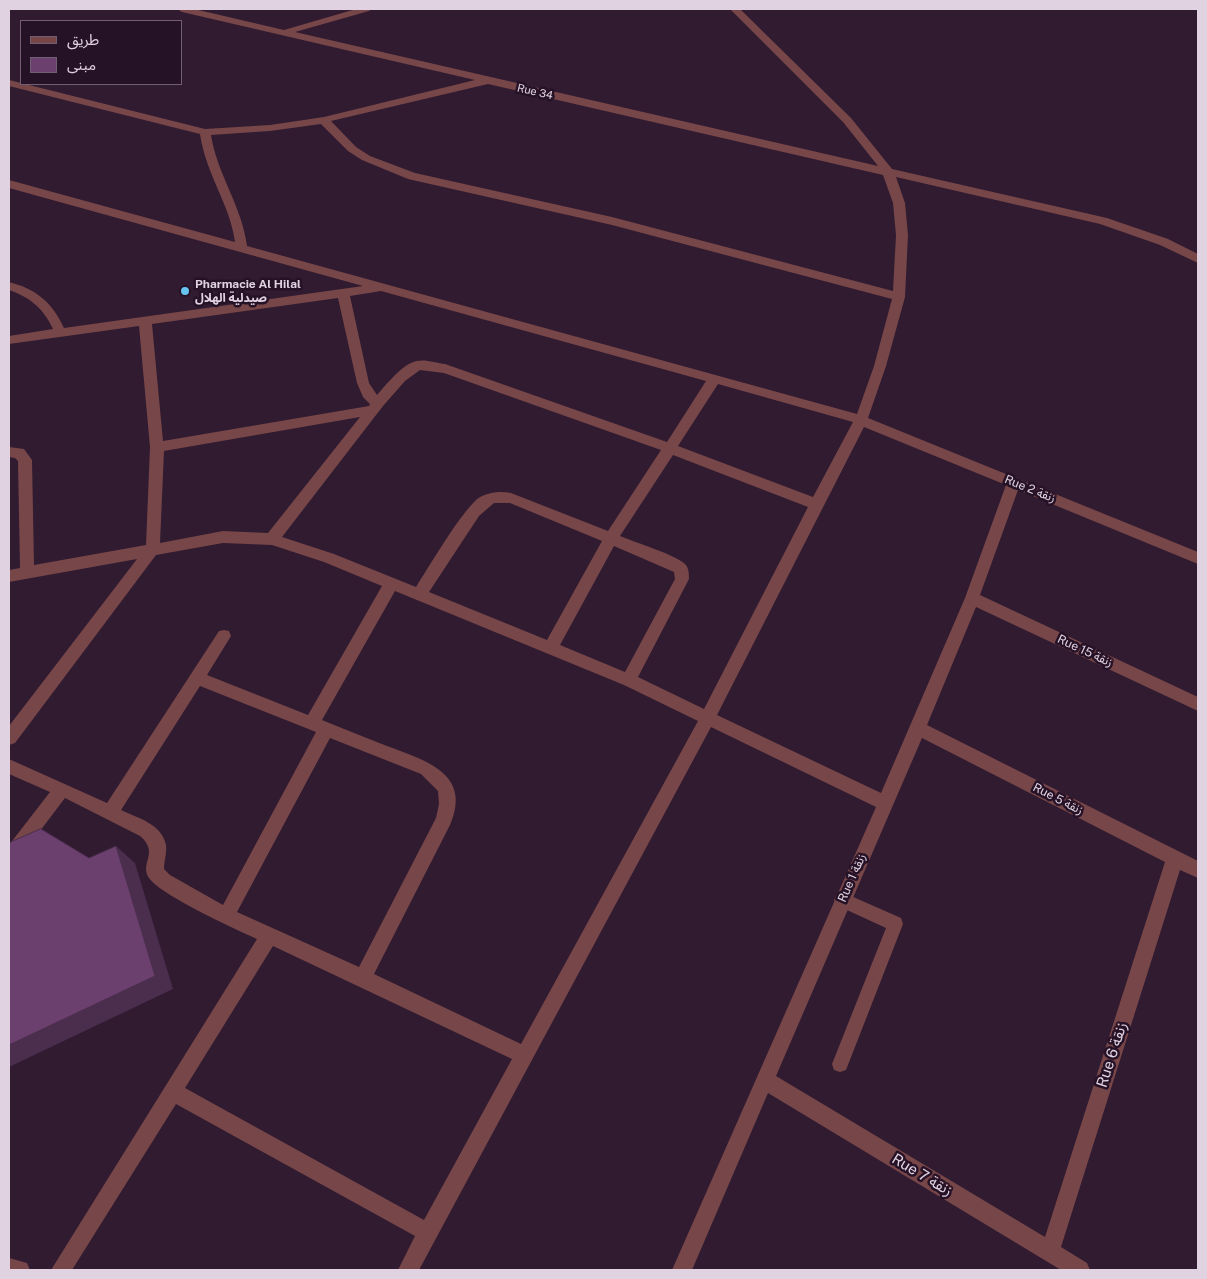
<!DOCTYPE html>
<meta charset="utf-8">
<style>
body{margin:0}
#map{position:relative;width:1207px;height:1279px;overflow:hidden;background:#301b31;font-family:"Public Sans","Noto Sans Arabic",sans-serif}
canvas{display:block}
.frame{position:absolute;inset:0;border:10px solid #e0d2e0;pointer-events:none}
.legend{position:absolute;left:20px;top:20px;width:162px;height:65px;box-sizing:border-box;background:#261227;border:1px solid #705f71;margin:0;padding:6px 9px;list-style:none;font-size:15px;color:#e0d2e0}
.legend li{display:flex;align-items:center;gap:10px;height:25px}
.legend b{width:25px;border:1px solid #705f71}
</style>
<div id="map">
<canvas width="1207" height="1279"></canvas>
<div class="frame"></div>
<ul class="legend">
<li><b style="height:6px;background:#774648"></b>طريق</li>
<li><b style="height:14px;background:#6b406e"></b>مبنى</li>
</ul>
</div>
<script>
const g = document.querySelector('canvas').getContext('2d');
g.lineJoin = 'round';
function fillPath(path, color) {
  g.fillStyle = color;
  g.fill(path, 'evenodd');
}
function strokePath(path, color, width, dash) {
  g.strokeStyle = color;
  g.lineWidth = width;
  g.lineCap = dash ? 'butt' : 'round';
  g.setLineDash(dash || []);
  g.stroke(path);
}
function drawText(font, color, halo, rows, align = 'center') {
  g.font = font + ' "Public Sans","Noto Sans Arabic",sans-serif';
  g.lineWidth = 5;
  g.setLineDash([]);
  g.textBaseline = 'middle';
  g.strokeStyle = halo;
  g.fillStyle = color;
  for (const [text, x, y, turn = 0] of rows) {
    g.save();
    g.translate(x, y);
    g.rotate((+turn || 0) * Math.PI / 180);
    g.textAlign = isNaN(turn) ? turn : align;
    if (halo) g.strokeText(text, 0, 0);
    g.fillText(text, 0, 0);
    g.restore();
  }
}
const lane = new Path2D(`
 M842,892L901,918L903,924L846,1070L840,1072L834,1070L832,1064L886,928L836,905L834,900L836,895Z`);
const street = new Path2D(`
 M177,9H194L284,30L356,9H371L369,11L295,32L878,166L843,122L730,9H740L851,118L892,169L1107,218L1168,239L1198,254V263L1160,245L1100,224L896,177L905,203L908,235L905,297L886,366L868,418L1198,552V564L1018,490L980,595L1198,697V711L976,607L927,725L1198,861V878L1180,870L1061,1247L1087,1263L1090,1270H1061L768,1093L692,1270H672L876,807L711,727L419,1270H398L415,1236L176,1104L72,1270H51L257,939C235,929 162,896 149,878C139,863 160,853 140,836L65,798L15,864L9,866V845L50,792L9,774V759L107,803L219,631L224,630L229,631L231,636L207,675L308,715L382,586L324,562L272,545L223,543L156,555L15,743L9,745V726L137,559L9,582V570L20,568L18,461L15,458L9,457V447L24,449L32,460L34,565L146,545L150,447L139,326L9,344V336L53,329C43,308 31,298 9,290V282C36,289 52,302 64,328L363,286L9,188V180L235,242C230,204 206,175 200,134L9,86V80L205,129L270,125L324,117L475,80L182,12ZM488,84L883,175L893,203L896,235L893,291L612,217L415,173L370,156L356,147L331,121ZM321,124L348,151L362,160L408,179L612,225L892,299L874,366L857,414L247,246C242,206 217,174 211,135L270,131ZM381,291L706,381L667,442L445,364C437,363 425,359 417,361C403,363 386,385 377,395L369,383L350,296ZM338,298L357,383L363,397L370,404L369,406L163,441L152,324ZM420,370L444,373L661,450L608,531L511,493C500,491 490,492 480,497C463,508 429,567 416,587L334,554L282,537L383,406L405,381ZM718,384L853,422L813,497L678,446ZM360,417L268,533L223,531L160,543L164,451ZM864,427L1006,485L965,598L881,793L717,715ZM673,455L808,507L704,709L638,677L689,579C689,574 689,568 685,564C674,554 636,543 620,536ZM494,503H510L602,541L547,640L429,592L479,516ZM614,546L674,572L675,579L625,672L560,645ZM395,591L624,685L698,721L521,1044L374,974L450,825C473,773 424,760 387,746C365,737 343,729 322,720ZM200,686L316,732L223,905L170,875L164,869C164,861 167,853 166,845C162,824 138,818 121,810ZM330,738L421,774L438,791L439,804L436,818L359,967L237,912ZM922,738L1165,862L1045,1237L776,1076ZM273,946L512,1059L424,1220L185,1088Z
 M9,1258L27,1263L30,1270H9Z`);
const shadedWall = new Path2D(`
 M116,846L135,863L173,989L9,1067V1045Z`);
const building = new Path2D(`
 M41,829L89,858L116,846L155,976L9,1045V843Z`);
const markers = [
 [185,291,5,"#67c4f0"]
];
const farStreetnames = [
 ["Rue 34",535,92,13]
];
const poiNames = [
 ["Pharmacie Al Hilal",195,284],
 ["صيدلية الهلال",195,298]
];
const streetNames = [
 ["Rue 2 زنقة",1030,489,22],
 ["Rue 15 زنقة",1085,651,25],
 ["Rue 5 زنقة",1058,799,27],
 ["Rue 1 زنقة",852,878,-66]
];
const nearStreetnames = [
 ["Rue 6 زنقة",1112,1055,-72],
 ["Rue 7 زنقة",922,1175,31]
];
fillPath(lane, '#774648');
fillPath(street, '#774648');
fillPath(shadedWall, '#4b2d4d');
fillPath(building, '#6b406e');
strokePath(building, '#4b2d4d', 1);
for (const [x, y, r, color] of markers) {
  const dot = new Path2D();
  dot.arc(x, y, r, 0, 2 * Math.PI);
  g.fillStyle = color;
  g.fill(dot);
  strokePath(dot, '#261227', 2);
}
drawText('11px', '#e0d2e0', '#261227', farStreetnames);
drawText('bold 12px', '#e0d2e0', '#261227', poiNames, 'left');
drawText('12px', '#e0d2e0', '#261227', streetNames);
drawText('15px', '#e0d2e0', '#261227', nearStreetnames);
</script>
